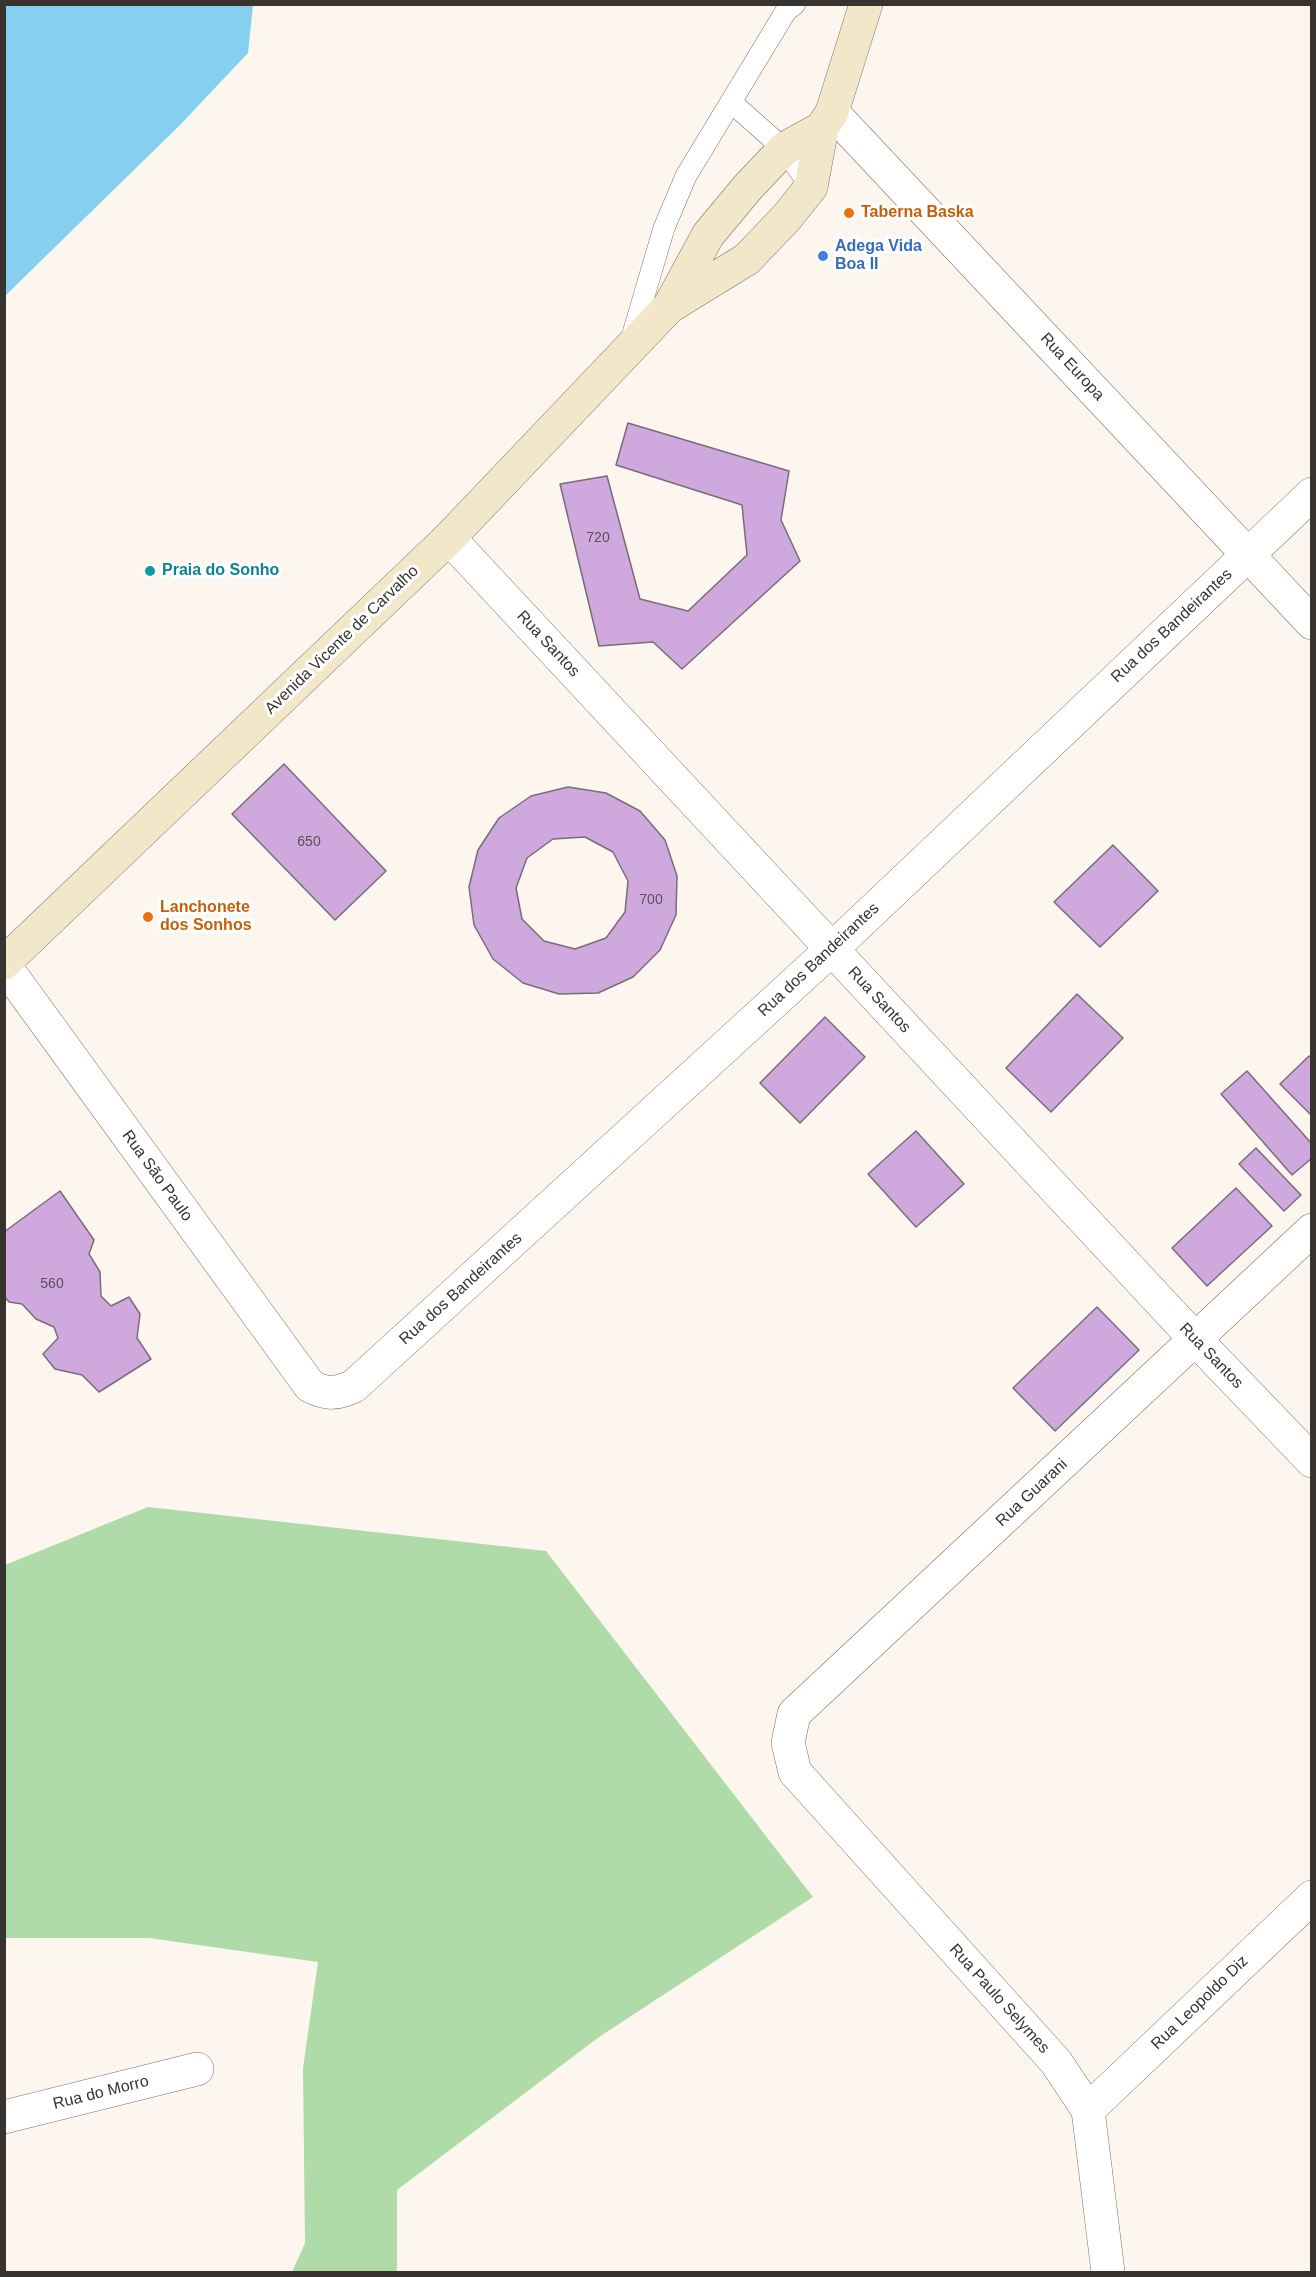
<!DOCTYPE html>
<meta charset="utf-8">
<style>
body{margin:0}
#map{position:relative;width:1316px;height:2277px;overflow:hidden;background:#fdf6ee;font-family:Helvetica,sans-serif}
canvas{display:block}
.frame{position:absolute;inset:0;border:6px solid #38332e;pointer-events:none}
</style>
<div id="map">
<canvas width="1316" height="2277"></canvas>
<div class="frame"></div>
</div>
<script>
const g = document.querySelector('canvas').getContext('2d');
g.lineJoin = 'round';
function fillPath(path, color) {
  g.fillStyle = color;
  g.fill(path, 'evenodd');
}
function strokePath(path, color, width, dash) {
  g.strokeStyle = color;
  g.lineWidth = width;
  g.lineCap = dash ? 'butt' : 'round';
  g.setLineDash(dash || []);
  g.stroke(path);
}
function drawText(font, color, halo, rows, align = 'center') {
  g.font = font + ' Helvetica,sans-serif';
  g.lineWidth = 6;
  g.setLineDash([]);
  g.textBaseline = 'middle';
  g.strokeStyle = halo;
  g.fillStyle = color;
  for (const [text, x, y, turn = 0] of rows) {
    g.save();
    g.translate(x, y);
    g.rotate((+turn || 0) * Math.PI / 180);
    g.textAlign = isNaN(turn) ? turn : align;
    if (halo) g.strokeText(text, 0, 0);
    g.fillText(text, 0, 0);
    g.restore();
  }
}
const green = new Path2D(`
 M148,1507L546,1551L813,1897L599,2037L397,2190V2272H292L305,2243L303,2068L318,1962L149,1938H5V1565Z`);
const water = new Path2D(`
 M5,4L253,5L248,53L181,124L5,296Z`);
const building = new Path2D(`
 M628,423L789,471L781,520L800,561L682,669L653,642L599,646L560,484L607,476L640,599L688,611L747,555L742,505L616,465Z
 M284,764L386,871L335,920L232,814Z
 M568,787L606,793L640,811L665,840L677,876L676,915L660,950L633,977L598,993L559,994L523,983L493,959L474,925L469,887L478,850L499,818L531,796ZM585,837L613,852L628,881L625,912L606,938L575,949L544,941L522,919L516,888L527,858L553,839Z
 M1113,845L1158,891L1100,947L1054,902Z
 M1077,994L1123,1038L1051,1112L1006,1068Z
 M825,1017L865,1057L800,1123L760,1083Z
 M1309,1056L1312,1058V1116L1280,1084Z
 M1247,1071L1312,1144V1158L1292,1175L1221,1094Z
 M916,1131L964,1184L916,1227L868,1174Z
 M1256,1148L1301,1195L1284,1211L1239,1164Z
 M1236,1188L1272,1226L1207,1286L1172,1248Z
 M60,1191L94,1240L89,1254L100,1272L101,1296L111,1306L129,1297L140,1314L137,1338L151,1359L99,1392L82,1375L55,1369L43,1354L58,1338L54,1327L36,1319L22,1304L9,1302L4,1296V1232Z
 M1097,1307L1139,1350L1055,1431L1013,1388Z`);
const service = new Path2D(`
 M731,102L784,149L811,187
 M631,340L664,228L686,176L786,11L795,4`);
const minor = new Path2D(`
 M832,112L1312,623
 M449,538L1196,1340L1312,1461
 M4,965L310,1386C327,1395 337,1394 354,1386L832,949L1312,494
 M1088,2110L1312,1897
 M4,2117L197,2069
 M1108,2272L1088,2110L1056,2062L795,1772L788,1743L794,1714L1312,1230`);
const secondary = new Path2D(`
 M669,307L708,235L748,187L784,149L822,128
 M4,963L449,538L669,307L747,259L787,217L811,187L822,128L832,112L866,4`);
const markers = [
 [849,213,6,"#e8710a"],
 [823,256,6,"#3f7fe0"],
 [150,571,6,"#0f9aa8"],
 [148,917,6,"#e8710a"]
];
const numberNames = [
 ["720",598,538],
 ["650",309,842],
 ["700",651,900],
 ["560",52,1284]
];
const foodNames = [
 ["Taberna Baska",861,213],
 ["Lanchonete",160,908],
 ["dos Sonhos",160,926]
];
const shopNames = [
 ["Adega Vida",835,247],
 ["Boa II",835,265]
];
const streetNames = [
 ["Rua Europa",1072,367,47],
 ["Rua dos Bandeirantes",1172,626,-43],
 ["Avenida Vicente de Carvalho",342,640,-44],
 ["Rua Santos",548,644,47],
 ["Rua dos Bandeirantes",819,960,-43],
 ["Rua Santos",879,1000,47],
 ["Rua São Paulo",157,1176,54],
 ["Rua dos Bandeirantes",461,1289,-42],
 ["Rua Santos",1211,1356,46],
 ["Rua Guarani",1032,1493,-43],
 ["Rua Paulo Selymes",999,1999,48],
 ["Rua Leopoldo Diz",1200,2003,-44],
 ["Rua do Morro",101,2093,-14]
];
const cultureNames = [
 ["Praia do Sonho",162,571]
];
fillPath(green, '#aedba7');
fillPath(water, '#85d0ee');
fillPath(building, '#cfa8de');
strokePath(building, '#776d7a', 1.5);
strokePath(service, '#7b7165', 22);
strokePath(minor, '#7b7165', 34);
strokePath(secondary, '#7b7165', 34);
strokePath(service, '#fff', 21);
strokePath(minor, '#fff', 33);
strokePath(secondary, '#f2e7c8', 33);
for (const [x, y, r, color] of markers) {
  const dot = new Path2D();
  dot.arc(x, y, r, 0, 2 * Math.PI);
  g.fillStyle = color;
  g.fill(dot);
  strokePath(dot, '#fff', 2);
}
drawText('14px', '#5e505a', null, numberNames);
drawText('bold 16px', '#c56008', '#fff', foodNames, 'left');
drawText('bold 16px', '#366cbe', '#fff', shopNames, 'left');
drawText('16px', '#38332e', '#fff', streetNames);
drawText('bold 16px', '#0d838f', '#fff', cultureNames, 'left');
</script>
